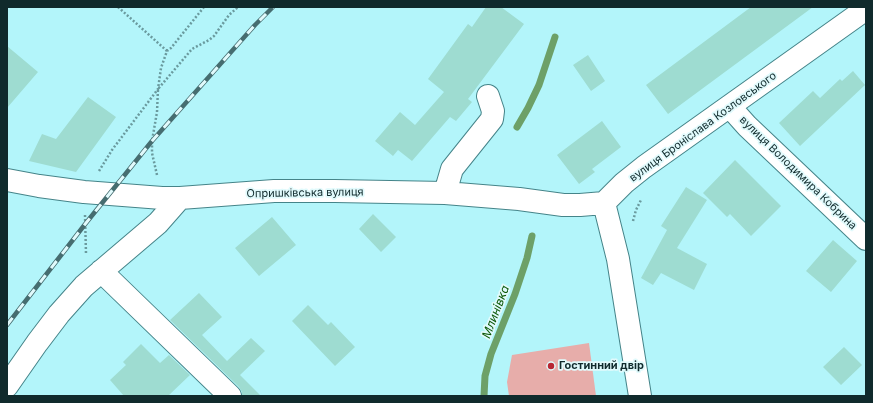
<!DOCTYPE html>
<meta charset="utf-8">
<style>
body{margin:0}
#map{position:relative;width:873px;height:403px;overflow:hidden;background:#b3f5fa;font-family:Inter,sans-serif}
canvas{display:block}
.frame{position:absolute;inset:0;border:8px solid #102a2c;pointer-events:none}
</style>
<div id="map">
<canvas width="873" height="403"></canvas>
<div class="frame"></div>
</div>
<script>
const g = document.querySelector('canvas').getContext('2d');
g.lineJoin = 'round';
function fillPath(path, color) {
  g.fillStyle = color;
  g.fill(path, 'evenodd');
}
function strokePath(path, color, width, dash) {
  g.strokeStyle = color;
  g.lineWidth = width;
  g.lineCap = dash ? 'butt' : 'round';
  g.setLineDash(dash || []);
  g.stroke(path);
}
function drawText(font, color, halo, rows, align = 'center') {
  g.font = font + ' Inter,sans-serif';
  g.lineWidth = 3.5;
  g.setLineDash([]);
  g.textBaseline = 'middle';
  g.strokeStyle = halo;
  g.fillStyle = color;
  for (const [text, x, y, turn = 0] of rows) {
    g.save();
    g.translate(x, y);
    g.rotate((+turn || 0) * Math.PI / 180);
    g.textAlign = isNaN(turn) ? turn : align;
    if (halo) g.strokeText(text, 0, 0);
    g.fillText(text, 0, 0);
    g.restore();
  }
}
const green = new Path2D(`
 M589,343L596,396H509L507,382L512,355Z`);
const stream = new Path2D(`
 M517,127L528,108L539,85L555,37
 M484,396L485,376L491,354L515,294L527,258L532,236`);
const building = new Path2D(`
 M486,7H501L524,24L468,99L472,102L456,121L450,117L412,161L398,150L393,156L375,141L400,112L415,125L444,92L428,79L468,24L472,27Z
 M751,7H813L668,114L646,85Z
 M7,46L38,72L7,108Z
 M588,55L605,81L591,91L573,65Z
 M853,71L865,85L800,146L779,123L813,91L820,98L840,79L842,81Z
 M88,97L116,117L76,172L29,161L42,134L56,139Z
 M602,121L621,147L592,169L595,172L579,184L557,155Z
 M735,160L781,206L751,236L730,214L727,217L703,193Z
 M686,187L707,200L677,248L707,264L694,290L661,273L653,285L641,278L667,230L661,226Z
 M373,214L396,237L381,252L359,229Z
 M272,217L296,245L259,276L235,248Z
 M833,240L857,261L831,292L806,271Z
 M199,293L222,317L202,335L227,361L251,338L265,351L240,375L261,396H242V392L239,387L170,320Z
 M308,305L328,325L331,322L355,347L335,366L292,321Z
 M141,344L160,363L169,355L190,375L168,396H124L110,380L126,365L123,362Z
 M844,347L862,365L841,385L823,367Z`);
const path = new Path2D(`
 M118,7L167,51
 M99,171L112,150L158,89L161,68L167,51L171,48L204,7
 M157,175L152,153V141L157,112L158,89L192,49L209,40L214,36L229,15L238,7
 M85,215L86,254
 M633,221L636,210L641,200`);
const minor = new Path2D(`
 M730,107L747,126L866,239
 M7,180L39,186L84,192L162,198H180L274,191H335L445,193L519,199L563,205H580L604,203
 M445,193L452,169L492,119L493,111L488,96
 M604,203L624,183L644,167L866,9
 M604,203L618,259L640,396
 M101,271L230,396
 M7,386L37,343L59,314L84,286L158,223L180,198`);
const rail = new Path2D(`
 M7,325L86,223L152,141L255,25L273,7`);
const markers = [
 [551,366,4,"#b72633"]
];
const streetNames = [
 ["вулиця Броніслава Козловського",703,127,-36],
 ["вулиця Володимира Кобрина",798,173,44],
 ["Опришківська вулиця",305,193,-1]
];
const poiNames = [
 ["Гостинний двір",559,366]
];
const waterNames = [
 ["Млинівка",496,312,-69]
];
fillPath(green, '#e7adaa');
strokePath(stream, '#6da068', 7);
fillPath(building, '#9edcd1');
strokePath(minor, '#458489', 24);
strokePath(path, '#6a9a9e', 2.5, [2, 2]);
strokePath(minor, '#fff', 22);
strokePath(rail, '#466d70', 4.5);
strokePath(rail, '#e1fafc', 3, [9]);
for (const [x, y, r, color] of markers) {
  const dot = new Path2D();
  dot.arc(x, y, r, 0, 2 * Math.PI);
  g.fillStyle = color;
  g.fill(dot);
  strokePath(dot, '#e1fafc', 1.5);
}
drawText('11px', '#102a2c', '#e1fafc', streetNames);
drawText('bold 11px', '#102a2c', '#e1fafc', poiNames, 'left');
drawText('italic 12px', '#0d5808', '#e1fafc', waterNames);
</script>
